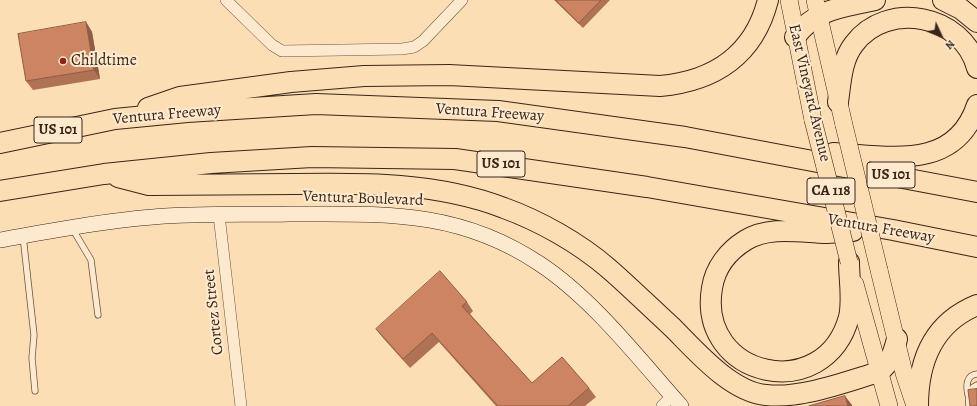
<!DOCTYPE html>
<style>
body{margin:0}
#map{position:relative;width:977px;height:406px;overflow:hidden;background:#fcdeb4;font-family:Alegreya,serif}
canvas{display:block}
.north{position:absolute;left:921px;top:16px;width:40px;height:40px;-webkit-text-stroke:3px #fdeace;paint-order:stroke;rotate:134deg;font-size:11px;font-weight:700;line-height:16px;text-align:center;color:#3a2618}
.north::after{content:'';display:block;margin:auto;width:14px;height:18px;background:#3a2618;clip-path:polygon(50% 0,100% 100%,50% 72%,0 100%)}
</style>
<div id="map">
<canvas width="977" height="406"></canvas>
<div class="north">N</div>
</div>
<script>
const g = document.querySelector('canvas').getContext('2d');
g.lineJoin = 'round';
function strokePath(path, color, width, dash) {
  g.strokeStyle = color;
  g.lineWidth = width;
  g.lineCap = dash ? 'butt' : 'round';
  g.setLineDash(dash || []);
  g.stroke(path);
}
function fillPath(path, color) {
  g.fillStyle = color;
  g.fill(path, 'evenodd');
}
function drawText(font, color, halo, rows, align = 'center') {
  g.font = font + ' Alegreya,serif';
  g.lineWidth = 4;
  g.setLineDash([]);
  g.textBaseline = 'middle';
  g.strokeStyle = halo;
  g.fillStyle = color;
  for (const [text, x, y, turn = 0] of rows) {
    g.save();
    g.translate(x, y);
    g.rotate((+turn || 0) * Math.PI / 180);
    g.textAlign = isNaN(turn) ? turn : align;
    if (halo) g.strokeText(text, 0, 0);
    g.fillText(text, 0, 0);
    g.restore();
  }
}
const lane = new Path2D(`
 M72,228L91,260L98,315
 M23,236L34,335L32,358L35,391
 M968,395C966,386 966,375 977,374
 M969,406C968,396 967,390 977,385`);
const street = new Path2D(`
 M226,0L272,45L282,51L402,49L414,47L423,41L462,0
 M219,215L241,406
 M662,406L672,396`);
const secondary = new Path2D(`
 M0,240C51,231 102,221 153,217C198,213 244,215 289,214C383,214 458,209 540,264C593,299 639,359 681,406`);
const primary = new Path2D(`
 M789,0L813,120
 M815,0L844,125
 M879,270L904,373L915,406
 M855,284L889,406`);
const highway = new Path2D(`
 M943,0L961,9L977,22
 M795,37C817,8 841,8 875,0
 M838,102C841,82 841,61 854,44C887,0 963,14 977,68
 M148,108L180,97L291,82L364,76L449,75L660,86C715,81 754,55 768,0
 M0,143L115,119L187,112L316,104L498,111L685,137L977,192
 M833,153C888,156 955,172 977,105
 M118,177L149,185C198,185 246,184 294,184C364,183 437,182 504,208C540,221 579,243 608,268C630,287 651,308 673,328C696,351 731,392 766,395C801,399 845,382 879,372C891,362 893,354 897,339
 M0,191L104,174L211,163L312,157L455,159L647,187L893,230L977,247
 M849,262C849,279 853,300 849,317C825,406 697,378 712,288C715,268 728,251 746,240C769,226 799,232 825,233C834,233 844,231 853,231
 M918,406C918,361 933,323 977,305`);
const primaryBridge = new Path2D(`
 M813,120L849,262
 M844,125L879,270`);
const wall = new Path2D(`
 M554,0H610L583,28Z
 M86,22L92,32L100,79L33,90L26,81Z
 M467,302L473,311L470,314L532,383L589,388L596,397L585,406H496L439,342L410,368L383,338L376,329Z`);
const shadedWall = new Path2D(`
 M86,22L92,32L100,79L94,70Z
 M845,396L852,405V406H848Z`);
const building = new Path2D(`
 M556,0H601L579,23Z
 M86,22L94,70L26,81L18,34Z
 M440,271L467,302L462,306L532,383L562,357L589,388L568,406H498L432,333L403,359L376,329Z
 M977,389V406H970L968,390Z
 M845,396L848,406H809Z`);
const markers = [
 [63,61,4,"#8f2418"]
];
const shields = [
 [58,130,48],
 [501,164,48],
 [891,175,48],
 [831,191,48]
];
const shieldNames = [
 ["US 101",58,130],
 ["US 101",501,164],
 ["US 101",891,175],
 ["CA 118",831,191]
];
const poiNames = [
 ["Childtime",71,61]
];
const streetNames = [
 ["East Vineyard Avenue",809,93,77],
 ["Ventura Freeway",490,113,4],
 ["Ventura Freeway",167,115,-5],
 ["Ventura Boulevard",363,199,2],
 ["Ventura Freeway",881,229,10],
 ["Cortez Street",214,312,-96]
];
strokePath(lane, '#6a543f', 7);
strokePath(street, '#6a543f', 12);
strokePath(secondary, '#3a2618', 16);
strokePath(primary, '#3a2618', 18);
strokePath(highway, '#3a2618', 22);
strokePath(lane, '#fdeace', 5.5);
strokePath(street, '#fdeace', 11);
strokePath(secondary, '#fdeace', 15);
strokePath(primary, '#fcdeb4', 17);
strokePath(highway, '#fcdeb4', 20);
strokePath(primaryBridge, '#3a2618', 18, []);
strokePath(primaryBridge, '#fcdeb4', 17);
fillPath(wall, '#af7255');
fillPath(shadedWall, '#8f5c45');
fillPath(building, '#cc8463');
strokePath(building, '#8f5c45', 1);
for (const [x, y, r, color] of markers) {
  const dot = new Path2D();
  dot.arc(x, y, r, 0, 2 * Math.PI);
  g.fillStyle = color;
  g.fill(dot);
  strokePath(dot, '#fdeace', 1.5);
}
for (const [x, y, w] of shields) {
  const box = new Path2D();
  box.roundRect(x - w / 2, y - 13, w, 26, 3);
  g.fillStyle = '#fdeace';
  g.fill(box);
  strokePath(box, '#3a2618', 1);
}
drawText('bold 15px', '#3a2618', null, shieldNames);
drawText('16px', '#3a2618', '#fdeace', poiNames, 'left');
drawText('16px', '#3a2618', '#fdeace', streetNames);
</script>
